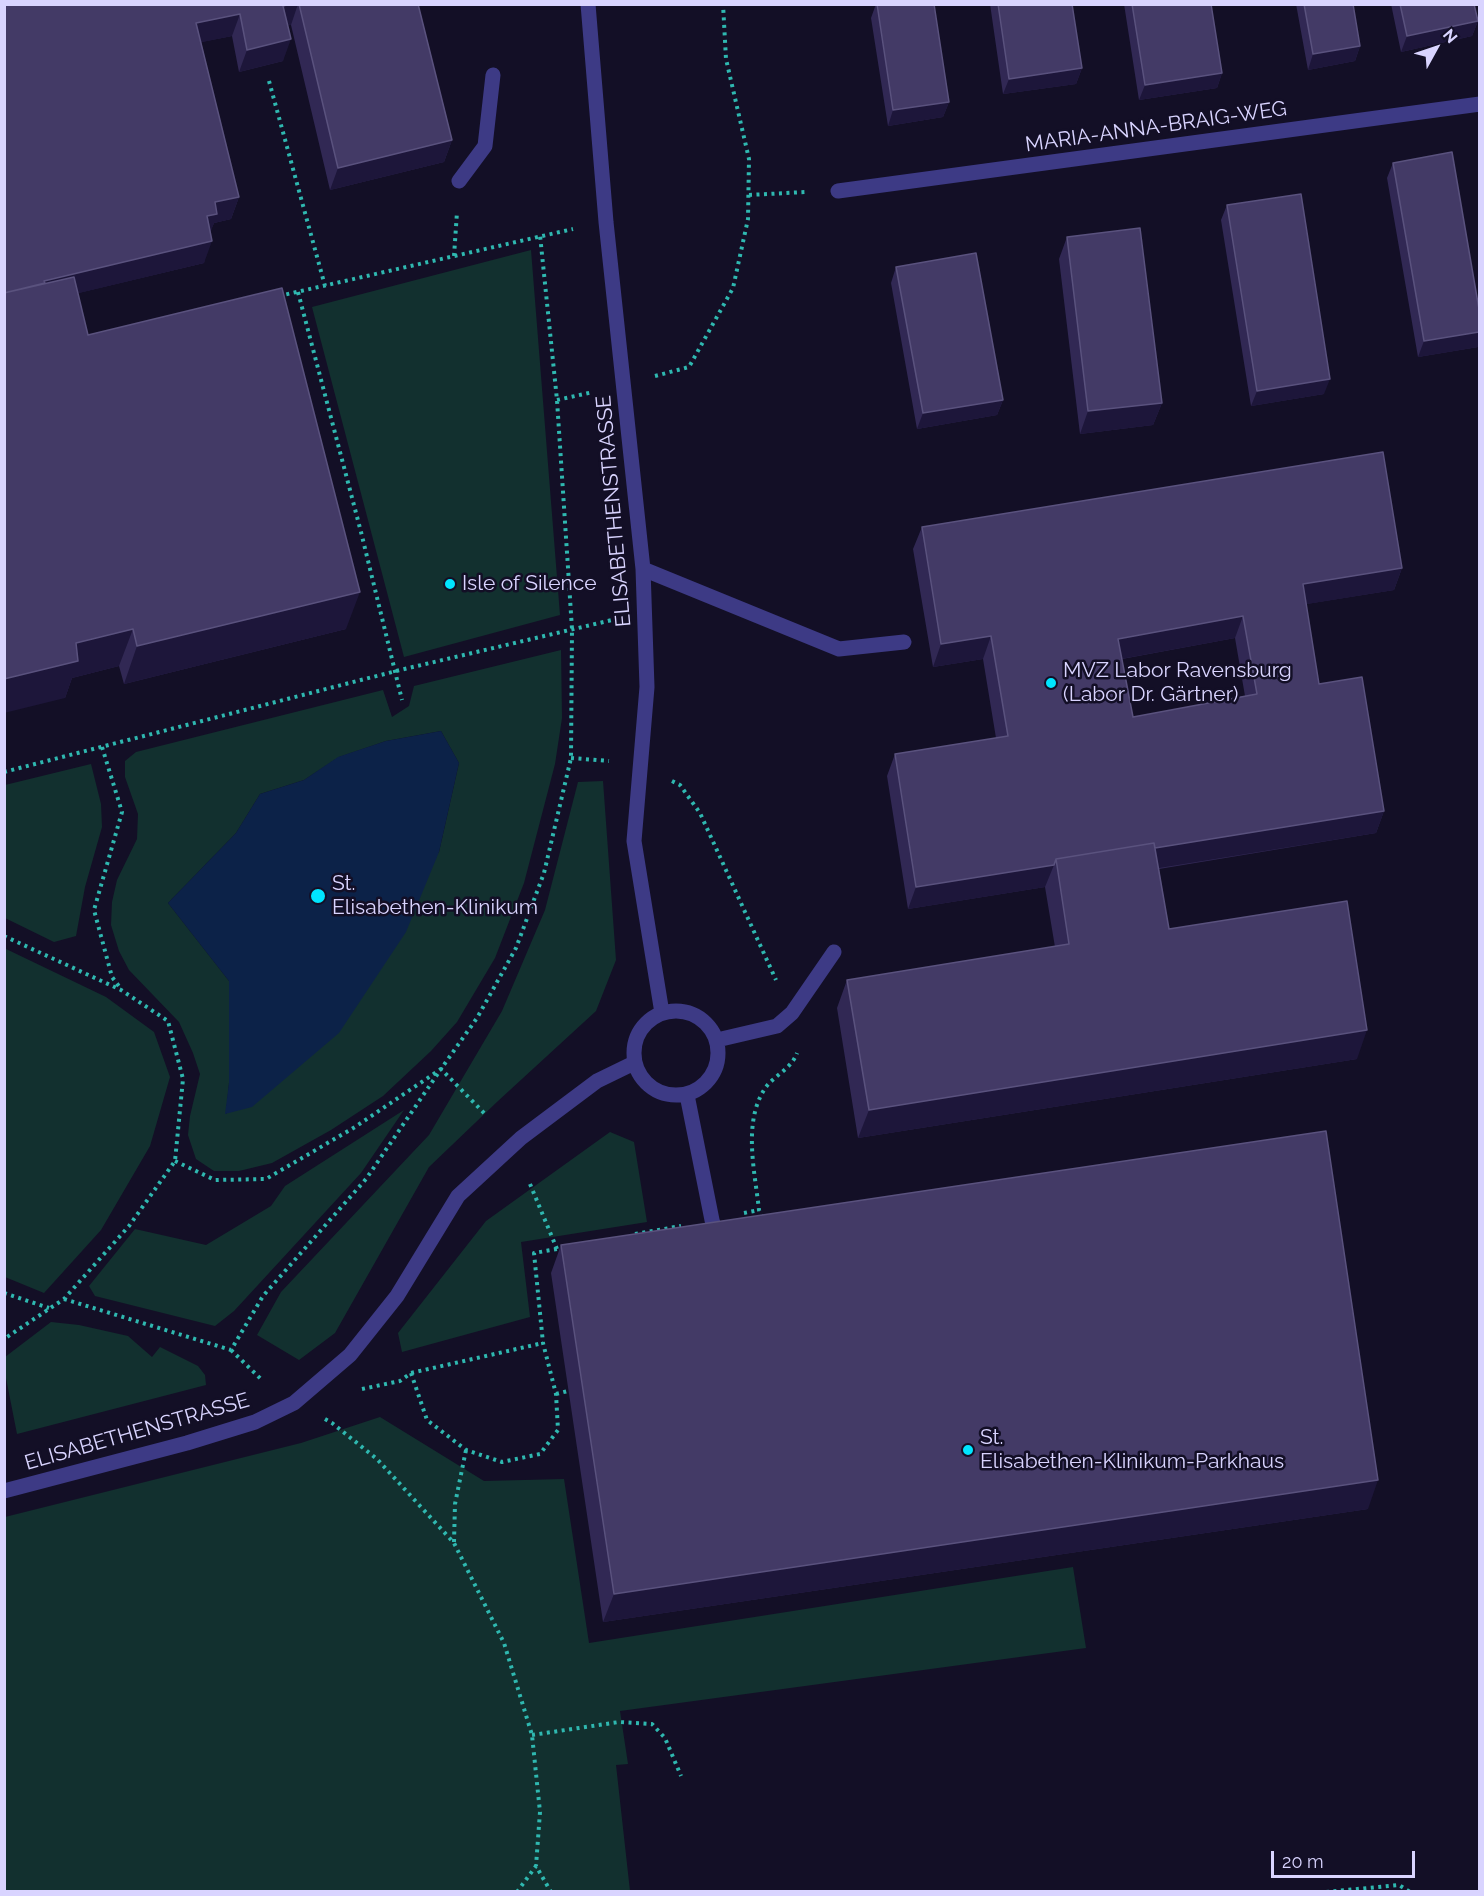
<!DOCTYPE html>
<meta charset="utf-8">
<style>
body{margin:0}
#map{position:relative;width:1484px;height:1896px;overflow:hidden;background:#130f26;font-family:Raleway,sans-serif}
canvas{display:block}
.frame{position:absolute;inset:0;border:6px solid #d9d4ff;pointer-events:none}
.north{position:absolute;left:1406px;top:18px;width:60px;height:60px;-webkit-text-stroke:4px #130f26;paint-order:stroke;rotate:50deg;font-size:16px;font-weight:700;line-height:24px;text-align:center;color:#d9d4ff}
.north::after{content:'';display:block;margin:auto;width:21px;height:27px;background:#d9d4ff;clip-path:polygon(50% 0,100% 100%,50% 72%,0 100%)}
.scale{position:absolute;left:1271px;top:1851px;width:144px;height:27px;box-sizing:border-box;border:3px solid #d9d4ff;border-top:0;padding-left:8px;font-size:18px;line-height:21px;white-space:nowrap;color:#d9d4ff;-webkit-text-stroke:4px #130f26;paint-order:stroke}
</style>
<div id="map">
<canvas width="1484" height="1896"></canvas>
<div class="frame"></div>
<div class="north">N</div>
<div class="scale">20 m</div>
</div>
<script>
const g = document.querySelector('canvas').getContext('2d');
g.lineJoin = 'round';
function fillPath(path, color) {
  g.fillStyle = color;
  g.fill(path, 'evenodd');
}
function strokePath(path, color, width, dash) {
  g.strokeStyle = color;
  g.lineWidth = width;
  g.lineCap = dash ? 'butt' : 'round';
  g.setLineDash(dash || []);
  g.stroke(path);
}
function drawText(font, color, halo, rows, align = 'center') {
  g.font = font + ' Raleway,sans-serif';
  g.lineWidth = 5;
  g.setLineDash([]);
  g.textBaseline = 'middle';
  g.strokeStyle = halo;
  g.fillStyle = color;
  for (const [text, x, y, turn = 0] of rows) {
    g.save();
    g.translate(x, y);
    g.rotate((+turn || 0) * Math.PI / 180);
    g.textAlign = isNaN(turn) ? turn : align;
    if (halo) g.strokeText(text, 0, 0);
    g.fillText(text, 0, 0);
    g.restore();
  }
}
const green = new Path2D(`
 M531,250L560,615L404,657L312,307Z
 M561,650L562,718L555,764L524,883L495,958L457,1022L431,1051L383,1096L331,1130L272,1163L239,1171H214L196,1159L188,1135L190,1116L200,1074L193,1053L179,1022L129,970L119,951L111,925L112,902L117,880L137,839L138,814L125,777V761L136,752L383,690L392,717L409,706L414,686ZM441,731L459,763L439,852L226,1114L229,1083V981L168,903L236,833L260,794L304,780L339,757L386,741Z
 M91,764L101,804L102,827L85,887L76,936L54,942L5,918V785Z
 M603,781L616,960L596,1011L498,1101L429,1167L335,1333L299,1360L257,1335L281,1292L429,1135L502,1011L545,910L578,782Z
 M4,948L106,997L154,1032L170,1077L150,1146L101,1230L44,1293L5,1277Z
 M404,1110L361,1173L234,1311L215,1326L95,1296L89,1286L135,1229L206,1245L271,1206L285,1186Z
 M610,1132L634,1142L647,1222L521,1242L530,1317L402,1352L398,1333L486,1221Z
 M51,1322L79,1325L128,1336L152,1357L160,1347L198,1366L205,1375L206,1385L17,1434L5,1373V1357Z
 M380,1417L484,1481L564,1479L589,1643L1073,1567L1086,1648L620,1711L628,1764L616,1765L630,1891H5V1517L301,1443Z`);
const water = new Path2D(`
 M441,731L459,763L439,852L406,932L339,1033L252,1107L225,1114L229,1083V981L168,903L236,833L260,794L304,780L338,757L386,741Z`);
const path = new Path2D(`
 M269,81L325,286
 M749,195L805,192
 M454,256L457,212
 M298,292L361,532L402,700
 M279,296L573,229
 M655,376L689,367L733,288L748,219L749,159L726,59L723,4
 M557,400L593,392
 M102,747L122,812L94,910L112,977L121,989
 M571,758L609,761
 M4,772L396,671L612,620
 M672,781L680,785L700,813L776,980
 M4,936L121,990L168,1021L183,1079L175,1161L129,1226L64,1299L4,1339
 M175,1161L215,1180L266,1179L355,1127L441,1069L477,1018L516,948L544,873L571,758L572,629L557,400L540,235
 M530,1184L557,1249
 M744,1213L759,1210
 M762,1218L759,1210C755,1172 742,1121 766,1087C775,1075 792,1068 797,1053
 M635,1234L681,1226
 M4,1293L49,1308
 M64,1299L231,1350L263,1296L366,1179L441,1069L486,1115
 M231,1350L263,1381
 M411,1373L427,1420L466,1450L502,1462L540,1454L558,1430L556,1394L543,1343L534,1253L563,1248
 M362,1389L400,1381L411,1373L543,1343
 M556,1394L568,1391
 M325,1419L332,1423L377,1459L454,1543L504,1643L532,1735L540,1812L536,1866
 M454,1542L455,1504L466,1450
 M532,1735L619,1722L652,1724L665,1738L681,1776
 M517,1892L536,1866L551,1892
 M1326,1892L1399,1885L1410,1892`);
const minor = new Path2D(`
 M588,4L606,222L643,569L647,687L634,841L662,1013
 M459,181L485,146L493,75
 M838,191L1480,104
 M643,569L839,649L904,642
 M634 1053a42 42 0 1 1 84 0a42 42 0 1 1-84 0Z
 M717,1040L777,1026L792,1013L834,952
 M687,1095L712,1220L718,1241
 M4,1491L187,1443L255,1422L294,1403L350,1355L397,1296L458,1196L521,1138L597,1081L634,1063`);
const wall = new Path2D(`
 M4,4H418L452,140L444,162L330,190L291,25H288L283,61L239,72L232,36L201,42L239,197L231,219L214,223L210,232L204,263L78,293L88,335L346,629L124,684L119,666L72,678L65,698Z
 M876,4H934L949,102L943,117L888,126L871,18Z
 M990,4H1072L1082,68L1076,84L1003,94Z
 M1124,4H1211L1222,73L1217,88L1139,100Z
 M1296,4H1353L1360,46L1355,61L1308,70Z
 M1391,4H1474L1478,21L1472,36L1401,52Z
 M1393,163L1478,347L1418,357L1387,178Z
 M1227,205L1324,394L1251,406L1221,220Z
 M1067,237L1162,403L1153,425L1080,434L1059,259Z
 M896,267L1003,400L997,415L917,429L891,283Z
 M922,527L1402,568L1394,590L1306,604L1319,684L1384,811L1376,833L1159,869L1169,929L1357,1059L858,1138L837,1008L847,980L1055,947L1045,887L908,909L887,776L895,754L996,738L983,659L933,667L913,549ZM1235,638L1245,696L1133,717L1122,659Z
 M561,1245L1368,1509L603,1622L551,1273Z`);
const shadedWall = new Path2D(`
 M290,4H298L291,25L275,28L283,6Z
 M240,14L232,36L188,45L196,23Z
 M1478,21L1472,36L1401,52L1407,36Z
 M291,39L283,61L239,72L247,50Z
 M1360,46L1355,61L1308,70L1313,54Z
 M1082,68L1076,84L1003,94L1009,79Z
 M1222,73L1217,88L1139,100L1145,85Z
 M949,102L943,117L888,126L893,110Z
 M452,140L444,162L330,190L338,168Z
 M239,197L231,219L214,223L209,236L207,216L215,202Z
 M212,241L204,263L46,301L44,281Z
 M1479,332V343L1478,347L1418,357L1424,341Z
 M1330,379L1324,394L1251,406L1257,391Z
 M1003,400L997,415L917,429L923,413Z
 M1162,403L1153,425L1080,434L1088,411Z
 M1402,568L1394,590L1295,606L1303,584Z
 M360,592L346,629L124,684L137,646Z
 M1243,616L1235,638L1110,661L1118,639Z
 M133,629L119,666L72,678L65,698L4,713V679L76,643Z
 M991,636L983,659L933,667L941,644Z
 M1384,811L1376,833L1060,884L1057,864Z
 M1054,865L1045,887L908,909L916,887Z
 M1367,1030L1357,1059L858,1138L869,1110Z
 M1378,1480L1368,1509L603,1622L614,1594Z`);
const building = new Path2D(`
 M4,4H290L283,6L291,39L247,50L240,14L196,23L239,197L215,202L217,214L207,216L212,241L44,281L45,283L4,293Z
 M299,4H418L452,140L338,168Z
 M877,4H934L949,102L893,110Z
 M998,4H1072L1082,68L1009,79Z
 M1132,4H1211L1222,73L1145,85Z
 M1304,4H1353L1360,46L1313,54Z
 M1400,4H1474L1478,21L1407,36Z
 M1452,152L1479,309V332L1424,341L1393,163Z
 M1301,194L1330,379L1257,391L1227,205Z
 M1140,228L1162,403L1088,411L1067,237Z
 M976,253L1003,400L923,413L896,267Z
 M74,277L88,335L282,288L360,592L137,646L133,629L76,643L78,661L4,679V293Z
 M1383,452L1402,568L1303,584L1319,684L1362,677L1384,811L1155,848L1154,843L1056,859L1054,865L916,887L895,754L1008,736L991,636L941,644L922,527ZM1243,616L1257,694L1133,717L1118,639Z
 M1154,843L1169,929L1347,901L1367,1030L869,1110L847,980L1069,944L1056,859Z
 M1326,1131L1378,1480L614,1594L561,1245Z`);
const markers = [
 [450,584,6,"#00e5ff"],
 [1051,683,6,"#00e5ff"],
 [318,896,8,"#00e5ff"],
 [968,1450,6,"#00e5ff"]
];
const streetNames = [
 ["MARIA-ANNA-BRAIG-WEG",1156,127,-8],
 ["ELISABETHENSTRASSE",614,511,-95],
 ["ELISABETHENSTRASSE",137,1432,-16]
];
const poiNames = [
 ["Isle of Silence",462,584],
 ["MVZ Labor Ravensburg",1063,671],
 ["(Labor Dr. Gärtner)",1063,695],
 ["St.",332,884],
 ["Elisabethen-Klinikum",332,908],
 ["St.",980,1438],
 ["Elisabethen-Klinikum-Parkhaus",980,1462]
];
fillPath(green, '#12302f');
fillPath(water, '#0c2248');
strokePath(path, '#2fb8b0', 4, [3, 4.5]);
strokePath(minor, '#3d3a85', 15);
fillPath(wall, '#312854');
fillPath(shadedWall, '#1d163a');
fillPath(building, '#433a66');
strokePath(building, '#5a527e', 1.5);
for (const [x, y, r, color] of markers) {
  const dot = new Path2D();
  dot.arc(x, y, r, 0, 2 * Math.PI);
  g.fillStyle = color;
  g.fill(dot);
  strokePath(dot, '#130f26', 2);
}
drawText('21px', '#d9d4ff', '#130f26', streetNames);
drawText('21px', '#d9d4ff', '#130f26', poiNames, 'left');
</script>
